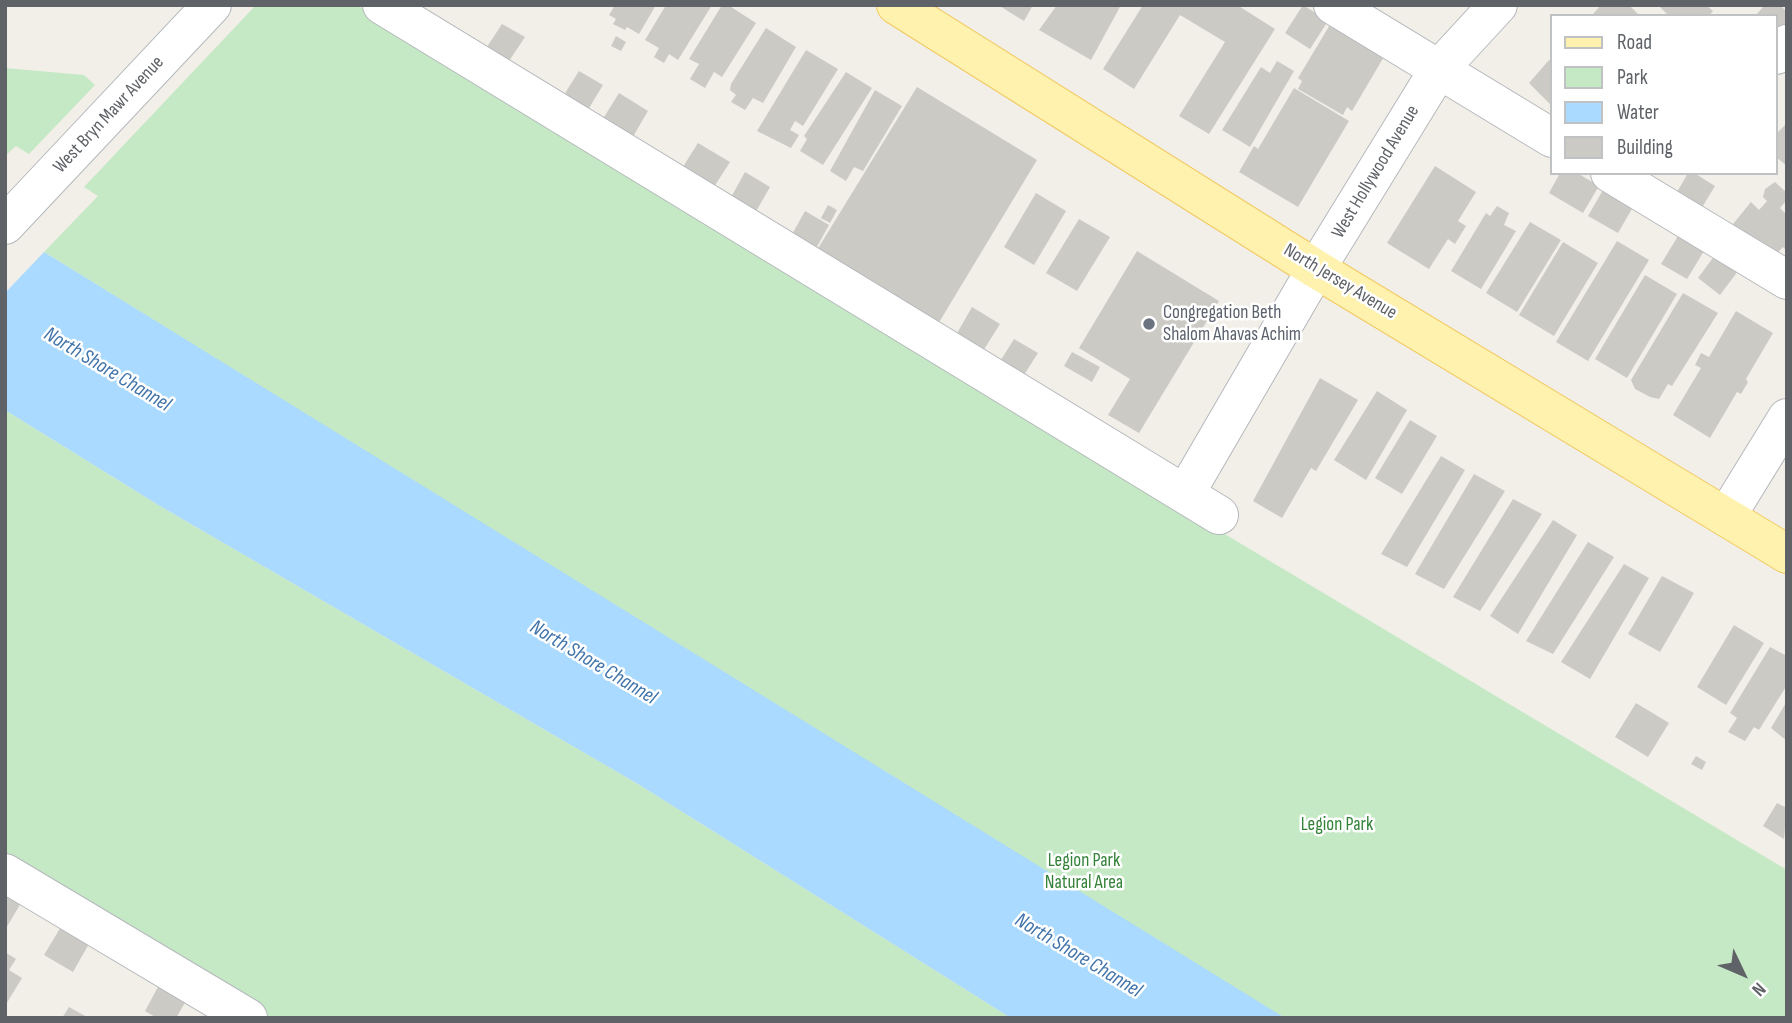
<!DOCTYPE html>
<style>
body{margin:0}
#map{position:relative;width:1792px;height:1023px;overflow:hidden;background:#f1efe8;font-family:"Sofia Sans Condensed",sans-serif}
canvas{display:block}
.frame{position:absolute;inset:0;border:7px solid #5f6368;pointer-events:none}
.legend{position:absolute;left:1550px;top:14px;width:228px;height:161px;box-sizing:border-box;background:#fff;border:2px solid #bfc1c3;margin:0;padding:9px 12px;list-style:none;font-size:21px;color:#5f6368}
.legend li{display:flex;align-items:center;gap:14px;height:35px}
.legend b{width:35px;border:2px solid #bfc1c3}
.north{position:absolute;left:1708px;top:939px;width:70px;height:70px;-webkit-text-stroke:5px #fff;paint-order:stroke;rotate:134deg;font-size:19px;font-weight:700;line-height:28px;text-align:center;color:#5f6368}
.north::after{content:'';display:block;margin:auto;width:24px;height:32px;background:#5f6368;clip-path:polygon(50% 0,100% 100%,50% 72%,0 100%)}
</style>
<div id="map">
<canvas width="1792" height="1023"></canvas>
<div class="frame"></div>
<ul class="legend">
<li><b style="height:9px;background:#fff2af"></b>Road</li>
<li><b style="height:19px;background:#c5e8c5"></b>Park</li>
<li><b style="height:19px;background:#aadaff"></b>Water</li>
<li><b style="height:19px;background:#cccac5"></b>Building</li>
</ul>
<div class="north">N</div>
</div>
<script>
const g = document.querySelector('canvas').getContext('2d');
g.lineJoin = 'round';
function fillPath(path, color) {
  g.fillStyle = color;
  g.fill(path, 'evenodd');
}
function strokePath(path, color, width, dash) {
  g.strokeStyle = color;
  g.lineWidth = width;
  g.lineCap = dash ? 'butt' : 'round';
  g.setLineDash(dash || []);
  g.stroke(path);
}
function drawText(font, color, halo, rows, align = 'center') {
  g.font = font + ' "Sofia Sans Condensed",sans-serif';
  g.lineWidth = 5;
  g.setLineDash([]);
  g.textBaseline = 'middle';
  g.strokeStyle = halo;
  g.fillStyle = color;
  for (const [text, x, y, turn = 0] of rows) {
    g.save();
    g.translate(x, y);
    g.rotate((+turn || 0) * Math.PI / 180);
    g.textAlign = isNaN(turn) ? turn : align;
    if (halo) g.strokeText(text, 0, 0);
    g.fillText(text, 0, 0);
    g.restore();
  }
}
const green = new Path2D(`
 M256,5H357L1218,530L1787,870V1018H1276L44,252L98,196L84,187Z
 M5,68L84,75L95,85L29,154L16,146L5,156Z
 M5,410L160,506L638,784L1011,1018H260L5,863Z`);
const water = new Path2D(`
 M5,231L44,252L1285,1018H1011L638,784L160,506L5,410Z`);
const pier = new Path2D(`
 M5,228L46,250L5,293Z`);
const building = new Path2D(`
 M615,5H656L639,34L627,27L625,30L613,24L616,19L609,15Z
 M666,5H712L678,60L669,54L664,63L654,57L659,48L645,40Z
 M722,5H728L756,23L722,77L714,72L705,88L690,79L699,64L689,59Z
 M998,5H1033L1024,21Z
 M1057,5H1121L1091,60L1039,30Z
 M1143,5H1237L1275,29L1209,134L1179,116L1225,42L1180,15L1134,89L1103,69Z
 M1303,5L1328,21L1310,49L1285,33Z
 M1601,5H1629L1640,16H1595L1593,14Z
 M1658,5H1706L1713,11L1709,16H1669Z
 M1765,5H1780L1787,12V33L1776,45V16H1755Z
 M1331,23L1385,55L1352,111L1347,107L1343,115L1298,89L1302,81L1298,78Z
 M502,24L525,37L507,64L485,50Z
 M766,28L796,47L763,103L753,98L745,110L731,102L736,95L730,90L731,84Z
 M616,36L626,42L621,51L611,46Z
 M806,50L838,69L803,126L795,121L790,130L799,135L791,148L757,131Z
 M1549,60L1552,61V106L1529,83Z
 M1277,61L1294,71L1250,147L1222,130L1261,67L1270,73Z
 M579,71L603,85L586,113L562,98Z
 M846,72L872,88L823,165L800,151L807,139L804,136Z
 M917,87L1037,160L935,329L814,255Z
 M1294,88L1349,121L1298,207L1239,172L1254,146L1258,149Z
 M875,90L902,106L863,171L854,167L846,181L830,171Z
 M619,93L648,111L631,140L601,122Z
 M1787,123V166L1776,157V134Z
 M698,143L730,162L712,190L681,170Z
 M1435,166L1476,192L1458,221L1466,226L1455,244L1448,239L1429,269L1387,243Z
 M745,172L770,187L754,215L729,201Z
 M1560,173H1577L1599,186L1583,213L1549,193Z
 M1688,173H1694L1715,186L1698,214L1673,199Z
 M1775,182L1787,193V200L1780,208L1787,215V251L1783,247L1771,260L1733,224L1751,202L1759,210L1767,201L1763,197L1765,189Z
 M1603,190L1633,207L1618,233L1588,216Z
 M1036,193L1066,211L1034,265L1004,247Z
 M828,205L837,210L830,223L821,218Z
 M1497,206L1509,213L1504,225L1516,231L1481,289L1451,271L1486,213L1490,216Z
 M805,211L829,225L814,252L790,238Z
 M1079,219L1110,237L1077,291L1046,273Z
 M1530,222L1561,240L1517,312L1486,293Z
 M1678,236L1704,251L1687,279L1661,264Z
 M1617,241L1649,260L1588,361L1556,342Z
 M1563,242L1598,263L1554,336L1519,315Z
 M1137,251L1219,301L1139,433L1108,415L1130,379L1079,348Z
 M1715,255L1738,271L1720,295L1698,278Z
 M1645,275L1677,294L1627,378L1595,359Z
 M1683,293L1718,313L1672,386L1668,384L1659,399L1650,397L1635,389L1631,380Z
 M972,307L1000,324L983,351L956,335Z
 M1736,311L1773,333L1746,379L1748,382L1741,394L1737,392L1710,438L1673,415L1701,368L1695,365L1701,353L1709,357Z
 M1014,339L1038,353L1022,378L999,363Z
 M1072,352L1100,367L1092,382L1064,366Z
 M1320,378L1358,400L1316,471L1311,468L1282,518L1253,501Z
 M1377,391L1407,410L1366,480L1334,460Z
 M1410,420L1437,436L1402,494L1375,478Z
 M1441,456L1465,470L1407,567L1381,554Z
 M1474,474L1505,491L1444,589L1415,574Z
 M1513,499L1542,514L1480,611L1453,597Z
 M1553,520L1577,535L1518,634L1490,616Z
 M1588,542L1614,557L1553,654L1526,641Z
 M1624,564L1649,578L1590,679L1561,662Z
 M1662,576L1694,593L1660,652L1628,634Z
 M1734,625L1764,643L1726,705L1697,687Z
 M1770,647L1787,656V685L1759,730L1754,727L1745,741L1728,732L1737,718L1730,713Z
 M1787,701V741L1771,728Z
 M1636,703L1669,723L1648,757L1615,737Z
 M1696,756L1706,762L1702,770L1691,764Z
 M1777,803L1787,808L1784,839L1763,826Z
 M5,893L21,903L5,930Z
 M62,925L90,942L73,972L44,955Z
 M5,952L16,959L9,970L22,978L5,1006Z
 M159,985L186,1001L176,1018H157L145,1011Z
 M69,1007L89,1018H62Z`);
const minor = new Path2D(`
 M382,5L1219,515
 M1333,5L1552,138
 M1776,55L1787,44
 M1610,173L1787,280
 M5,225L212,5
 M1185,494L1316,269L1439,69L1498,5
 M1726,517L1787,418
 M5,873L248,1018`);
const major = new Path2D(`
 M896,5L1316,269L1787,554`);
const markers = [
 [1149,324,7,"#6b7280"]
];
const streetNames = [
 ["West Bryn Mawr Avenue",109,115,-47],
 ["West Hollywood Avenue",1376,172,-59],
 ["North Jersey Avenue",1340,282,31]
];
const worshipNames = [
 ["Congregation Beth",1163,313],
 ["Shalom Ahavas Achim",1163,335]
];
const parkNames = [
 ["Legion Park",1337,825],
 ["Legion Park",1084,861],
 ["Natural Area",1084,883]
];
const waterNames = [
 ["North Shore Channel",107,370,31],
 ["North Shore Channel",593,663,31],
 ["North Shore Channel",1078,956,31]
];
fillPath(green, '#c5e8c5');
fillPath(water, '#aadaff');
fillPath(pier, '#f1efe8');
fillPath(building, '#cccac5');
strokePath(minor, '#b5b8bc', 40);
strokePath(major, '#f2c960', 40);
strokePath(minor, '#fff', 38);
strokePath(major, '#fff2af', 38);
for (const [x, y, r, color] of markers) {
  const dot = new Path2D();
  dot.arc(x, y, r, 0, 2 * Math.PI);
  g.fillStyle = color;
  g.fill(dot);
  strokePath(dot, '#fff', 2.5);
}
drawText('19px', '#5f6368', '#fff', streetNames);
drawText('19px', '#5b616d', '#fff', worshipNames, 'left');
drawText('19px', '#348238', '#fff', parkNames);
drawText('italic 21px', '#4174aa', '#fff', waterNames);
</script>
